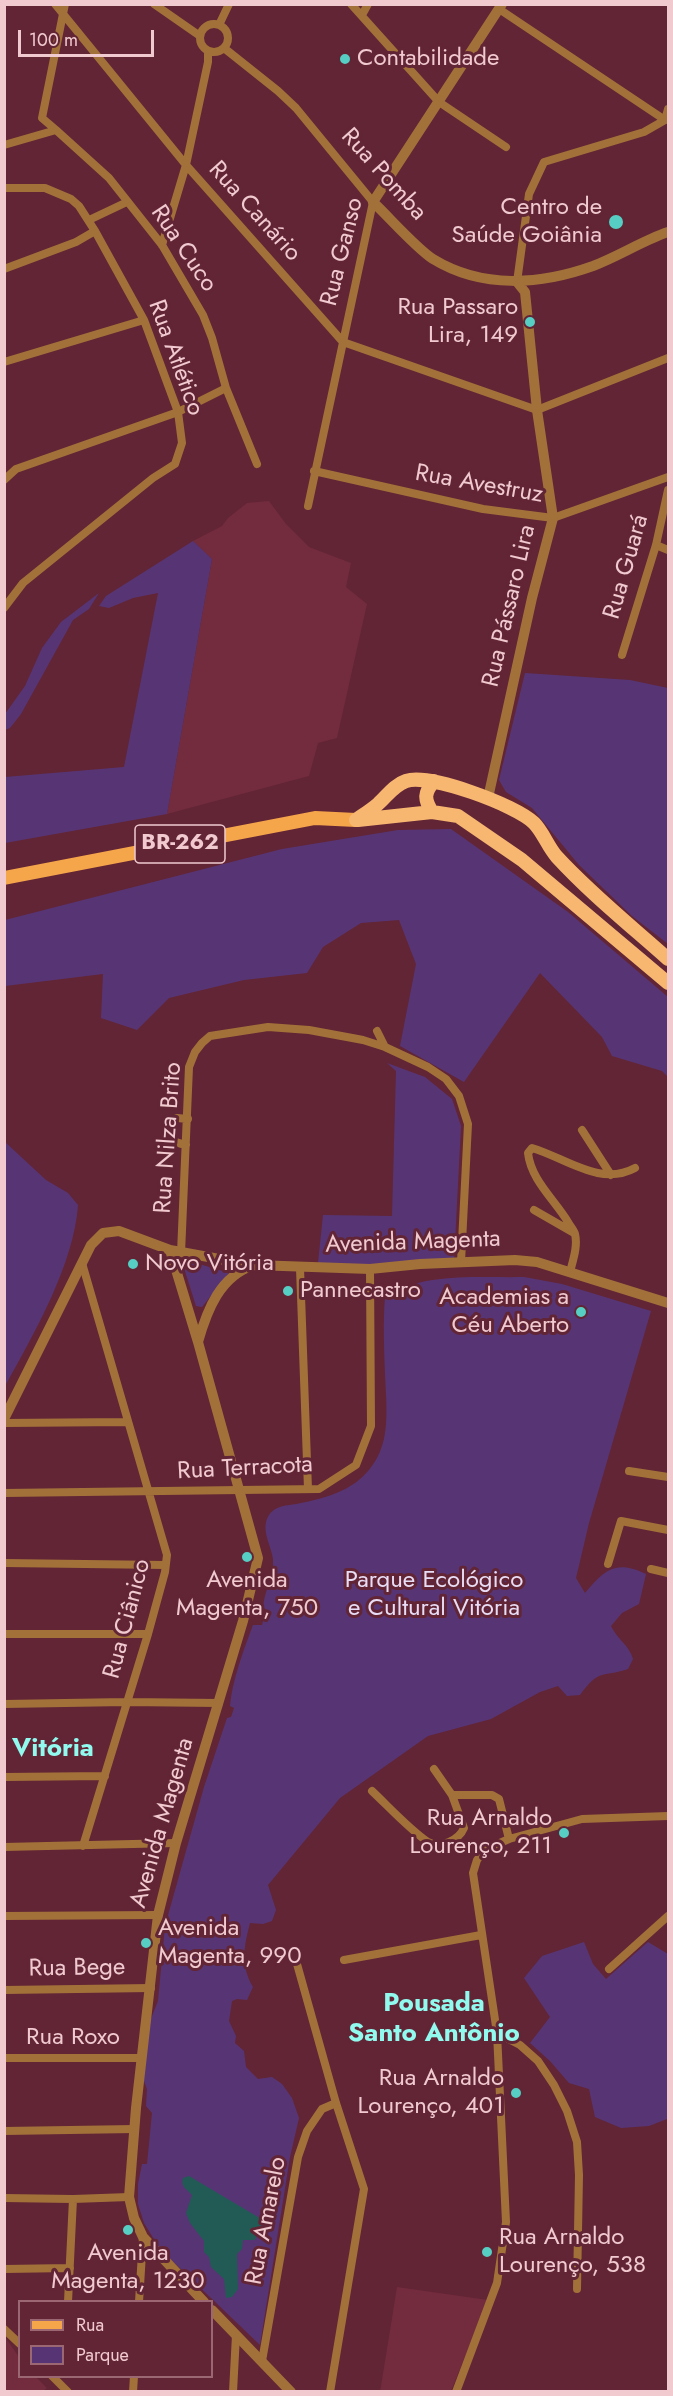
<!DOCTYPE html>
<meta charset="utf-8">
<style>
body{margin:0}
#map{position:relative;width:673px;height:2396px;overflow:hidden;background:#622535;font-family:Jost,sans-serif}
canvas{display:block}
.frame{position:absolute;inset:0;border:6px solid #f1cad0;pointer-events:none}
.legend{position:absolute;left:18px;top:2300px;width:195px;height:78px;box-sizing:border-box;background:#622535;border:2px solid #9b6773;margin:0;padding:8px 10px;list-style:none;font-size:18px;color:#f1cad0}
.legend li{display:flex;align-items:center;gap:12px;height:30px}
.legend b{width:30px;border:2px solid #9b6773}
.scale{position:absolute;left:18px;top:30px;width:136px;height:27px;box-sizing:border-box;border:3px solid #f1cad0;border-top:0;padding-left:8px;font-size:18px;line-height:21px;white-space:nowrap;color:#f1cad0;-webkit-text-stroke:4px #622535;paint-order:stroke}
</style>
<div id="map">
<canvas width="673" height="2396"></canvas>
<div class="frame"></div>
<ul class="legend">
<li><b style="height:8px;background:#f6a64a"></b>Rua</li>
<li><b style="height:16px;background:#573575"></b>Parque</li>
</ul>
<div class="scale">100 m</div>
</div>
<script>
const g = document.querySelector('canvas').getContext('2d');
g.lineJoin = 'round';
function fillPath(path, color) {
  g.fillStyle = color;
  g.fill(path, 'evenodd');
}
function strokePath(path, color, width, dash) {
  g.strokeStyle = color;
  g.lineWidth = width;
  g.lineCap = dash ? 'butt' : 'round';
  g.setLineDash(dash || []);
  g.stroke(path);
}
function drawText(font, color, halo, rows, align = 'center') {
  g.font = font + ' Jost,sans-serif';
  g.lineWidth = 6;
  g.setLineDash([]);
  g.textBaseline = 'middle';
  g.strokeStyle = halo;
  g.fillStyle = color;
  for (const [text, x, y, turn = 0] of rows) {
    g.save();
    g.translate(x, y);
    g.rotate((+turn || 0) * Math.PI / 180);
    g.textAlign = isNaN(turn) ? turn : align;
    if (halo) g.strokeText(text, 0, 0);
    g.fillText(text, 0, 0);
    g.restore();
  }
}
const built = new Path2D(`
 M269,501L286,524L309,547L351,563L346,587L367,604L337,738L318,743L309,776L167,814L212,559L193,541L222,526L228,518L247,503Z
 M397,2287L488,2300L451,2391L380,2392Z
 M5,2337L19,2357L20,2376L36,2377L47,2388L43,2391H5Z`);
const green = new Path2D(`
 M193,541L212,559L167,814L5,843V777L124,767L158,593L133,598L109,608L99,606L106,596Z
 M99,593L89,609L73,620L21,714L10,728L5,730V714L25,686L42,648L61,622Z
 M525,673L630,680L668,688V944L632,916L579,865L532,808L506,792L499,780Z
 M451,829L568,912L668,997V1077L662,1071L612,1056L602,1037L540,973L464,1082L400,1046L416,964L399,920L361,923L323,947L307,973L244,980L169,998L137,1030L101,1018L103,974L5,986V920L282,849L398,830Z
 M387,1063L425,1077L452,1099L461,1126L454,1261L370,1265L318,1263L323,1215L392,1216L396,1071Z
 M4,1141L46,1180L68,1193L78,1205C74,1264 34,1334 5,1386Z
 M186,1260L229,1273L202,1307L196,1306L184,1268Z
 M524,1277L562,1284L651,1311L589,1523L576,1578L585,1593C604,1570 616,1559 646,1574L639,1604L622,1613L611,1626C617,1639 629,1645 633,1659L628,1669C601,1678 600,1668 580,1695L567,1696L558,1686L540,1692L491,1719L428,1736L340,1798L268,1885L276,1910L272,1921L263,1924L250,1923C244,1946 240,1965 253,1987L247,2000L237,1999L232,2001L229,2021L236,2036L235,2043L244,2051L246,2067L258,2079L272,2077L282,2084L292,2098L299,2118L290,2157L260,2345L160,2249L144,2223L138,2204V2184L142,2164H147L152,2113L146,2106L147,2089L139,2068L145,2034L158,2001L165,1926L204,1787L227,1718L231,1717L234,1708L230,1706C232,1681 244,1649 253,1625H262L266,1609L263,1608C264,1591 274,1577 273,1559C271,1544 260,1530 269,1515C277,1504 289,1506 301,1503C335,1496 363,1487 379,1454C390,1430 386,1400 385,1373C384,1347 383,1322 385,1296C426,1272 478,1278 524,1277Z
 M584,1942L593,1964L606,1979L648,1942L668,1954L667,2119L649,2126L621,2128L595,2117L589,2089L569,2083L550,2061L530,2043L550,2017L524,1978L542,1956Z`);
const water = new Path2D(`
 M189,2176L263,2220L255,2240H243L242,2249L237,2254L238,2289L232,2297L226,2298L224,2279L211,2267L209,2257L204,2252V2241L190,2223L186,2213L192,2195C187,2189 180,2187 183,2178Z`);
const minor = new Path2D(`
 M55,4L186,165L343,342L537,410L668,358
 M154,4L200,36
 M351,4L439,102L506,147
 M499,9L665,120
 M362,15L368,4
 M200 38a14 14 0 1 1 28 0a14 14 0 1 1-28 0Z
 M219,25L229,4
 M224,48L278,91L296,108L373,202L308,506
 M56,130L42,118L65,4
 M4,145L56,130L109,178L162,245L203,315L212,338L226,388L257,464
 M4,188H45L71,199L79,206L95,231L144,320L178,412L182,443L175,464L153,478L23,583L4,608
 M89,220L127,202
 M162,245L186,165L208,62V51
 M4,269L76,242L95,231
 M517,282L529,194L544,162L644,132L665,120L668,109
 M4,362L144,320
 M314,471L483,509L553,518L668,477
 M4,480L16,469L178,412L226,388
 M656,545L668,550
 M622,655L656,545L668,490
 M377,1031L385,1047
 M582,1130L611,1175
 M186,1145C172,1142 163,1137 169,1122L177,1118L188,1119
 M534,1210L574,1233
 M181,1253L189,1067L195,1052L202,1043L210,1036L268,1027L309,1030L363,1040L385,1047L428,1067L446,1079L459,1096L468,1124L461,1262
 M82,1263L167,1555L165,1572L148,1634L83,1846
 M300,1268L308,1489
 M570,1272C573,1260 578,1246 575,1234C574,1230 570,1226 568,1222C554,1199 531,1180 528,1153L532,1148C566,1158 600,1187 635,1168
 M4,1423L127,1422
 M629,1471L668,1477
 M4,1493L319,1489L356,1465L371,1426L370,1269
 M4,1563L165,1565
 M608,1564L621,1521L668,1530
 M651,1569L668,1573
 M4,1634H148
 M4,1704L126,1702L219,1703
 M4,1777L105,1776
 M372,1791C388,1806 410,1830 428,1842C440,1849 459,1840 464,1828L452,1795L434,1769
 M452,1795H492L499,1799L509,1839
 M4,1847L176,1843
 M4,1916L158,1915
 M344,1960L481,1935
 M297,1964L336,2103L364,2189L330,2392
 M609,1969L668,1916
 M4,1990L151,1988
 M497,2033L520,2045L538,2061L554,2085L567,2111L577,2142L579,2175L577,2289
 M4,2058H142
 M4,2131L135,2129
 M4,2198L73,2199L129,2197
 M4,2269L70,2268
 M68,2302L73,2199
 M139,2302L143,2237
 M4,2329L20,2344
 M262,2361L298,2157L307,2131L322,2109L336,2103
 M52,2376L68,2392
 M133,2392L134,2376
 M233,2392L236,2335
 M456,2392L497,2283L506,2222L497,2033L473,1873L477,1860L486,1849L509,1839L582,1819L668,1816`);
const tertiary = new Path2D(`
 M502,4L373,202C389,217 416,248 433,259C482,289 540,285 593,266C619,256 642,241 668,232
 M488,798L532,598L553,518L537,410L525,292L517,282
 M170,1250L198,1342L258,1558L243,1621L176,1843L158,1915L136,2108L129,2197L134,2218L143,2237L204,2302
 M198,1342C207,1310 220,1276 254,1265L370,1269L420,1264L515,1260L537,1262L668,1303
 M4,1419L91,1245L103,1233L119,1231L170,1250L252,1265
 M212,2310L291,2392`);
const primary = new Path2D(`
 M4,878L315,818L356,820`);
const trunk = new Path2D(`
 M432,812C424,799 424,793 434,781
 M356,820C363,815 371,810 378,804C387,796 394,785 406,781C429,773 516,805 534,823C543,832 548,847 557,857C591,894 631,926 668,959
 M358,820L432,812L458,816L522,860L668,983`);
const markers = [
 [345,59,6,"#56cec3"],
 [616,222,8,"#56cec3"],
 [530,322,6,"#56cec3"],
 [133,1264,6,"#56cec3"],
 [288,1291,6,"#56cec3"],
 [581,1312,6,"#56cec3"],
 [247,1557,6,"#56cec3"],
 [564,1833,6,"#56cec3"],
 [146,1943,6,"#56cec3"],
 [516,2093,6,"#56cec3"],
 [128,2230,6,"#56cec3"],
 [487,2252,6,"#56cec3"]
];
const shields = [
 [180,844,90]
];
const shieldNames = [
 ["BR-262",180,844]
];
const poiNames = [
 ["Contabilidade",357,59],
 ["Centro de",602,208,"right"],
 ["Saúde Goiânia",602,236,"right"],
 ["Rua Passaro",518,308,"right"],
 ["Lira, 149",518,336,"right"],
 ["Novo Vitória",145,1264],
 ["Pannecastro",300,1291],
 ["Academias a",569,1298,"right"],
 ["Céu Aberto",569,1326,"right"],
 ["Avenida",247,1581,"center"],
 ["Magenta, 750",247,1609,"center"],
 ["Rua Arnaldo",552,1819,"right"],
 ["Lourenço, 211",552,1847,"right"],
 ["Avenida",158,1929],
 ["Magenta, 990",158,1957],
 ["Rua Arnaldo",504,2079,"right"],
 ["Lourenço, 401",504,2107,"right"],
 ["Rua Arnaldo",499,2238],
 ["Lourenço, 538",499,2266],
 ["Avenida",128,2254,"center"],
 ["Magenta, 1230",128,2282,"center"]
];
const streetNames = [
 ["Rua Pomba",383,175,48],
 ["Rua Canário",254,212,48],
 ["Rua Cuco",183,249,56],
 ["Rua Ganso",343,252,-76],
 ["Rua Atlético",175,358,70],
 ["Rua Avestruz",479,485,10],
 ["Rua Guará",627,567,-74],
 ["Rua Pássaro Lira",510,606,-77],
 ["Rua Nilza Brito",169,1138,-86],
 ["Avenida Magenta",413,1243,-2],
 ["Rua Terracota",245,1469,-3],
 ["Rua Ciânico",128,1619,-75],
 ["Avenida Magenta",163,1823,-74],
 ["Rua Bege",77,1969,-1],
 ["Rua Roxo",73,2038],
 ["Rua Amarelo",267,2221,-79]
];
const parkNames = [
 ["Parque Ecológico",434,1581],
 ["e Cultural Vitória",434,1609]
];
const neighbourhoodNames = [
 ["Vitória",53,1750],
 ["Pousada",434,2005],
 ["Santo Antônio",434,2035]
];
fillPath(built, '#722c3e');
fillPath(green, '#573575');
fillPath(water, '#225b55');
strokePath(minor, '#a2713a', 8);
strokePath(tertiary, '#a2713a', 10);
strokePath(primary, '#f6a64a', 14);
strokePath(trunk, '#f7b770', 14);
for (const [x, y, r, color] of markers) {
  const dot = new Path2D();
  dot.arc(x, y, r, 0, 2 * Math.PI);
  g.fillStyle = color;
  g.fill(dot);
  strokePath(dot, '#622535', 2);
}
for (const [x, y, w] of shields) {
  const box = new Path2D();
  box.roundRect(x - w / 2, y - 19, w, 38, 4.5);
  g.fillStyle = '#622535';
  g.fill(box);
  strokePath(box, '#f1cad0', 1.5);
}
drawText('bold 22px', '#f1cad0', null, shieldNames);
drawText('24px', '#f1cad0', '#622535', poiNames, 'left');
drawText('24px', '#f1cad0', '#622535', streetNames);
drawText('24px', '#e8ddf6', '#622535', parkNames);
drawText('bold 26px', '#91faef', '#622535', neighbourhoodNames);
</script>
